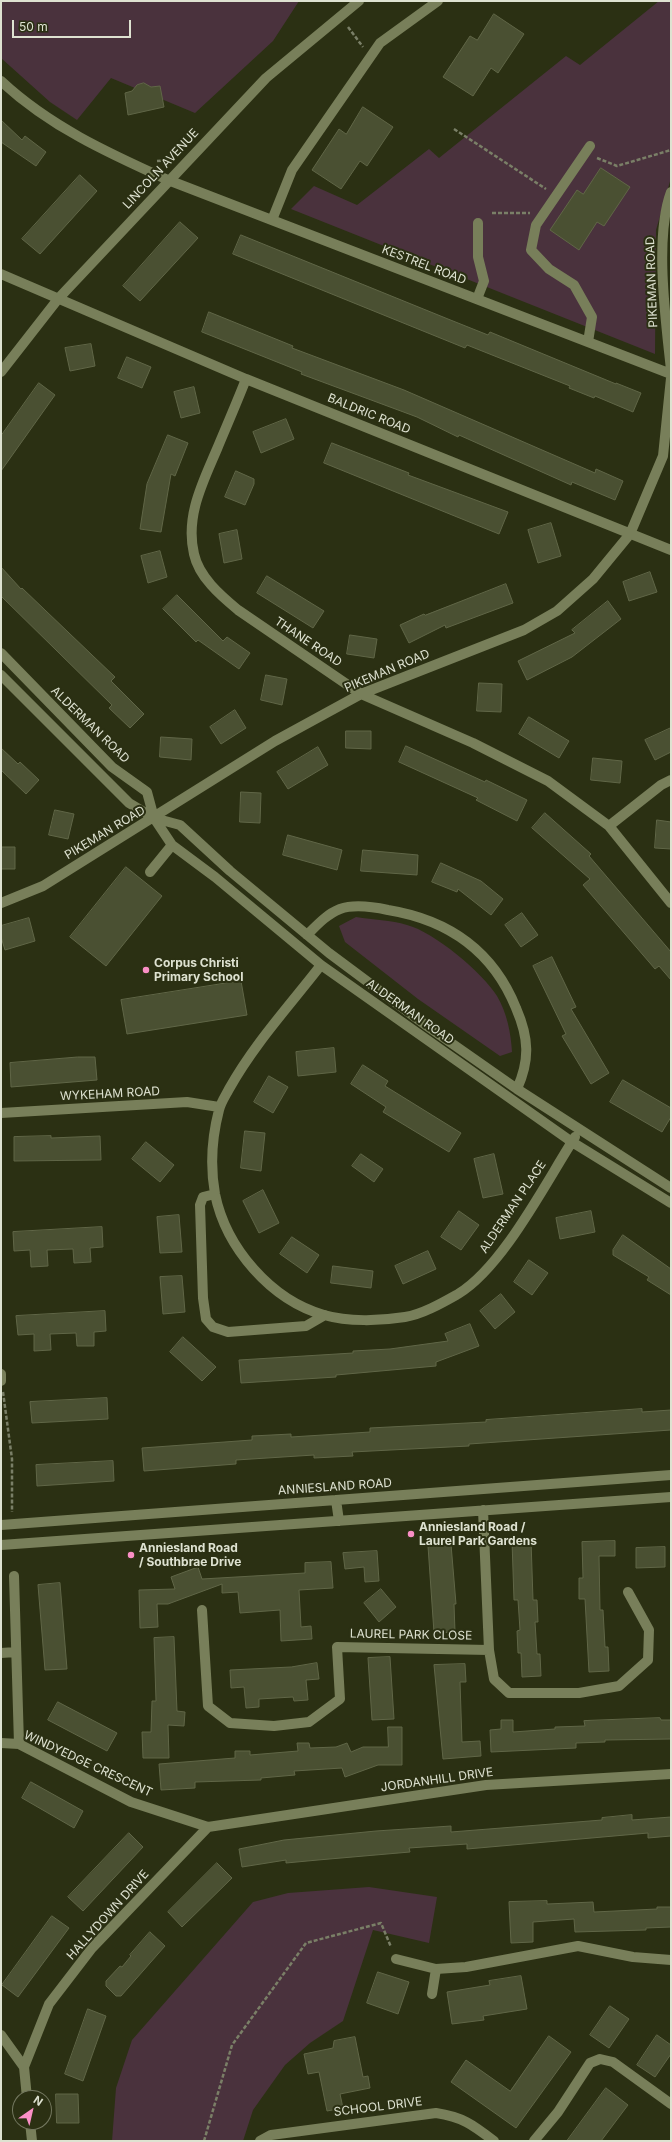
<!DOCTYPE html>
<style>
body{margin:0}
#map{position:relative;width:672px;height:2142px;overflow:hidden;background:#2b3013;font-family:Inter,sans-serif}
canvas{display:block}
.frame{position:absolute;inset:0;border:2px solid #dee2d1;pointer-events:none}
.north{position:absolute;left:12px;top:2090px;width:40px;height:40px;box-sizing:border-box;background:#2b3013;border:1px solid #73775f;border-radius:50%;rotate:34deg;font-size:11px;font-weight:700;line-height:16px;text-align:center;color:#dee2d1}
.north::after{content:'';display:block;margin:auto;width:14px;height:18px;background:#fa8fc6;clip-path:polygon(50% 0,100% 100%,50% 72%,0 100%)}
.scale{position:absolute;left:12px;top:20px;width:119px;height:18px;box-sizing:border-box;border:2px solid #dee2d1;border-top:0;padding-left:5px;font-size:12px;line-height:14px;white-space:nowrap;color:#dee2d1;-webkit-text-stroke:3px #2b3013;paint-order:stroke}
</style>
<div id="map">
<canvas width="672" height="2142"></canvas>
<div class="frame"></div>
<div class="north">N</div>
<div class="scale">50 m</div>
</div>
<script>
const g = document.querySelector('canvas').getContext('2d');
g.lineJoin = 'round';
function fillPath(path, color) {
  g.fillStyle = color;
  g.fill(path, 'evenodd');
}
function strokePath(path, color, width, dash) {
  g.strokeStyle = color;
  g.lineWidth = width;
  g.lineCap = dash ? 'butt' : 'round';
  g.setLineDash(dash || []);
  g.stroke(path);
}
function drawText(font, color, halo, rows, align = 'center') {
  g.font = font + ' Inter,sans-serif';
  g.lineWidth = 4;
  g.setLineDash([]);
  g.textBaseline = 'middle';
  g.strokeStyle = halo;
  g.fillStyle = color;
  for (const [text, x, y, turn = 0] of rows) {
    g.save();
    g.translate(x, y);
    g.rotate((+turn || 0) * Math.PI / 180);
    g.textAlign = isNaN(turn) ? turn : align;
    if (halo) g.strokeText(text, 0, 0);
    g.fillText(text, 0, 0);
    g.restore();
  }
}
const green = new Path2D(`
 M1,1H299L273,41L195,113L111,78L77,120L50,102L1,58Z
 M659,1H671V178L656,230L655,354L291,209L314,186L357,205L429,149L439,158L566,56L580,65Z
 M356,917C373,920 391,920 407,925C434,932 483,973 497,996C507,1013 511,1033 512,1052L500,1056L418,999L345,942L339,926Z
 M369,1887L437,1897L429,1943L373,1930L343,2021L310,2043L285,2065L253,2110L243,2141H112L116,2088L132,2040L253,1902L288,1893Z`);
const building = new Path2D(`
 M494,14L524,34L498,73L491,68L473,96L443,77L470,36L477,40Z
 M144,83L151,87L160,86L164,107L128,115L125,93L132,91L137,85Z
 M363,107L393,127L367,166L360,161L341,189L312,170L339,129L346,134Z
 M1,120L22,140L25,136L46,152L36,166L1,142Z
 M601,168L630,187L604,226L597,222L579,250L550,230L577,190L583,194Z
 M80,175L97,191L40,254L22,239Z
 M180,222L198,238L140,301L123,286Z
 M241,235L448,319L488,335L490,332L616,384V383L641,393L633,412L595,396L594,398L569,388L570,386L467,345L465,348L233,254Z
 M209,312L293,346L292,348L404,390L595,473L596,469L623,481L615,500L572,482L571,485L459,435L458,437L417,417L301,374L302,372L202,332Z
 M91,344L95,366L70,371L65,348Z
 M127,357L151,367L142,388L118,378Z
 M39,383L55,395L1,471V436Z
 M194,387L200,413L181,418L174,392Z
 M286,419L294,439L261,453L253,432Z
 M168,435L188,443L175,476L171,474L161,532L140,529L147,484Z
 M332,443L409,473L408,475L508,512L499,534L324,463Z
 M236,471L254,479V484L245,505L225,497Z
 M551,523L561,556L538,563L528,530Z
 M237,530L242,559L224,563L219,534Z
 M160,551L167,577L148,583L141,556Z
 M1,567L21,589L22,588L115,677L111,681L144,714L130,728L109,708L112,705L1,596Z
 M650,572L657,592L629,601L623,582Z
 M267,576L324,611L313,628L257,593Z
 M506,584L513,603L446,628L445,625L409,643L400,625L424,614L425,615Z
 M177,595L223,641L227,637L250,653L239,669L198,640L196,642L163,609Z
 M608,601L621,619L572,657L527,680L518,661L575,633L572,630Z
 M350,635L377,639L374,658L347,654Z
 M266,675L287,679L282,705L261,700Z
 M479,683L502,684L501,712L477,711Z
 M235,710L246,728L221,744L210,727Z
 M529,717L569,741L559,758L519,734Z
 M671,728V752L655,760L645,740Z
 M346,731H371V749L346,748Z
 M161,737L192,739L191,760L160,757Z
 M406,746L485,782L486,780L527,800L517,821L476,800L478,798L399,762Z
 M318,747L328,765L288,789L277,772Z
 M1,748L18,764L20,762L39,780L26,794L1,770Z
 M593,758L622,761L620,783L591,780Z
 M241,792L261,793L260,823L240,822Z
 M55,810L74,814L68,839L49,835Z
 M545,813L591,854L589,856L671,952V980L659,966L655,969L583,885L590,879L532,828Z
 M657,820L671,822V849L655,848Z
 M288,835L342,850L337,870L283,855Z
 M1,847H15V869H1Z
 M363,850L418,855L417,875L361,871Z
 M441,863L481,881L503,899L491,915L458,889L457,892L432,882Z
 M126,867L162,896L106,966L70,937Z
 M522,913L538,935L521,947L505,925Z
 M29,918L35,941L5,950L1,937V926Z
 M552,957L576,1007L571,1009L609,1073L591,1084L562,1036L566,1034L533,966Z
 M241,981L247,1015L127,1034L121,1000Z
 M334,1048L336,1072L298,1076L296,1052Z
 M78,1057H95L97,1080L11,1087L10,1063Z
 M363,1065L388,1081L385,1086L461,1133L449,1152L383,1112L386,1107L351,1084Z
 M269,1076L288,1087L273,1113L254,1102Z
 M623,1080L671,1108V1117L662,1132L610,1102Z
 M245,1131L265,1133L261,1171L241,1168Z
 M51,1136V1138L100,1136L101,1160L14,1161V1137Z
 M146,1142L174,1165L160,1182L132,1159Z
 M361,1154L383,1169L374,1182L352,1166Z
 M494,1154L503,1194L483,1198L474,1159Z
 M263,1190L279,1223L259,1233L243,1201Z
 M459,1211L479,1225L461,1250L441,1237Z
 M591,1211L595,1232L560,1239L556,1218Z
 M179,1215L182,1252L160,1253L157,1217Z
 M102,1227L103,1247L90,1248L91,1262L74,1263L73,1249L47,1250L48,1266L31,1267L30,1250L14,1251L13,1232Z
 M623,1235L671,1269V1295L647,1280L649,1277L613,1255V1250Z
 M292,1237L319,1255L307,1273L280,1254Z
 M428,1251L436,1269L403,1284L395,1266Z
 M529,1260L548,1273L532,1295L514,1282Z
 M333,1266L373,1271L371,1288L331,1283Z
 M182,1276L185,1312L163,1314L160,1277Z
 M501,1294L515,1312L495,1329L480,1311Z
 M105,1311L106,1331L94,1332V1346H77L76,1333L50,1334L51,1350L34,1351V1334L18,1335L16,1316Z
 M470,1324L479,1346L436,1362V1366L336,1375V1377L241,1383L239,1360L353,1353V1351L390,1349L448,1341L445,1334Z
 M183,1337L216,1367L202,1381L170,1352Z
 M107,1398L108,1419L32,1423L30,1402Z
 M642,1409V1412L671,1410V1430L469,1444V1446L352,1452L353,1456L314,1458V1455L236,1460V1464L144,1471L142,1448L252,1440V1436L291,1434V1437L370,1432V1428L486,1422V1420Z
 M113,1461L114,1481L37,1486L36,1465Z
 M531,1540L533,1600H537L538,1622H535L537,1654H540L541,1676L522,1677L521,1653H518L517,1631L520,1630L518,1600H514L512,1541Z
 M615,1541V1556H599L600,1610H603L605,1647H608L609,1671L589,1672L585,1599H579V1578H583L582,1542Z
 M451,1544L456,1604H454L455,1632L434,1633L428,1546Z
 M665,1547V1567L636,1568V1548Z
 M377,1551L379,1581L365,1582L364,1567L345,1569L343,1553Z
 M331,1562L333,1588L299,1590L301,1627L311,1626L312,1639L281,1641L280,1610L240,1613L238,1592L222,1593V1584L168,1604H157L158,1627L140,1628L139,1590L175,1589L171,1577L198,1567L202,1579L305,1573V1563Z
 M60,1583L67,1669L45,1670L38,1585Z
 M381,1589L396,1607L379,1622L364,1603Z
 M174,1637L177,1711L185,1712L184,1726L168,1725L169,1758H143L142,1732H151L152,1701H156L154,1638Z
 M390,1657L394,1719L372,1720L368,1658Z
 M317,1663L319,1679L306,1680L308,1700L294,1701L293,1697L259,1699V1707L246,1708L244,1687L231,1688L230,1670L291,1667Z
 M465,1664L466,1682H460L462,1742L480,1741L481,1756L443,1759L434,1665Z
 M58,1702L117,1733L107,1751L48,1720Z
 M660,1718L661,1720H671V1739L605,1740V1742L576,1743V1748L491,1752L490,1730L501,1729V1720H513V1732L555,1729V1727L585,1726L584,1721Z
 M388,1727H402V1765H378L345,1777L342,1768L294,1771L295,1775L261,1778V1780L195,1782V1788L161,1790L159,1764L235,1758V1751H250V1755L298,1751L297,1743H309L310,1748L336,1747L347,1743L351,1752L363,1747H388Z
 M31,1782L83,1811L74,1828L22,1798Z
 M632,1815V1820L671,1817V1836L648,1838V1833L467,1849V1844L409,1848L410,1852L318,1860L286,1863V1860L242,1867L239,1849L284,1840L376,1831L451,1826V1832L602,1820V1818Z
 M129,1833L143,1847L83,1911L68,1897Z
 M217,1863L232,1878L182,1927L168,1912Z
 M547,1901V1904L593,1902L594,1912L657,1909V1907H671V1927L646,1928V1930L575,1932L574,1919L533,1922V1942L511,1943L509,1902Z
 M52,1916L69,1928L18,1997L2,1985Z
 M150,1932L165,1946L121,1996H116L106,1986V1981L120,1966L122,1967L131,1956L130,1955Z
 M378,1972L409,1982L398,2014L367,2003Z
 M521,1976L527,2009L483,2016L484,2020L452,2024L447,1992L490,1985L489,1981Z
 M610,2006L629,2019L609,2048L590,2035Z
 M88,2009L106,2016L83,2081L65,2074Z
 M657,2035L671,2045V2054L655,2077L637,2065Z
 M549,2036L571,2052L516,2128L451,2082L466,2060L510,2091Z
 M355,2037L363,2077L368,2076L370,2088L340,2094L343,2108L327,2111L319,2072L308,2074L304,2054L333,2048L334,2041Z
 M606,2088L628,2105L601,2141H567Z
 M56,2094H78L79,2123H57Z`);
const path = new Path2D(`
 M348,27L363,47
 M454,129L546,189
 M597,158L617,166L671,150
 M157,161L169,160L173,156
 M492,213H530
 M3,1392L12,1459V1512
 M204,2141L232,2045L306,1943L381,1923L391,1947`);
const minor = new Path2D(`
 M1,81C49,126 108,153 168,180L671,374
 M671,192C654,238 666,321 671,370
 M272,220L292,170L380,43L438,1
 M1,274L246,379L671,550
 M477,299L484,281L478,257V223
 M588,342L592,317L574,285L549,269L531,250L536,225L590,146
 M1,372L58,299L266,78L359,1
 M246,379C237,402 227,425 217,449C203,482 185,516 194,554C199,577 220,595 238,610L361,694L473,743L548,781L609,826L671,903
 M1,653L112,767L147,792L154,818L172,845L215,877L321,965L572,1142L671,1203
 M1,675L129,803L154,818L180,825L230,871L329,953L427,1026L517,1089L671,1188
 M609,826L661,785L671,780
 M150,872L172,845
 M1,903L43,886L275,741L361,694L524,630L557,611L593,579L630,534L663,456L671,378
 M307,935C317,925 327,914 340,909C354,904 374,907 388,910C449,920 493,951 516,1008C529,1038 530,1060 517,1089
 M321,965C290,1005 254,1044 229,1089C226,1095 221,1102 219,1110C212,1137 210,1166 215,1194C226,1248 271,1300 324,1315C348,1322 380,1321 405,1317C423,1314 442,1303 458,1294C503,1267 546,1182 575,1137
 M1,1113L187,1102L219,1107
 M215,1194L203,1197L200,1205L203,1298L206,1319L213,1327L228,1332L306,1326L325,1315
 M1,1374V1381
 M336,1500L339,1521
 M483,1510L489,1650L494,1679L509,1693H579L619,1686L648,1660L649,1630L628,1592
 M1,1525L671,1475
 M1,1545L671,1497
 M14,1576L19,1744
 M202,1610L208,1706L230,1723L274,1726L309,1722L340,1699L337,1647L489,1650
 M1,1653L16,1652
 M1,1743L19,1744L131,1802L208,1827L486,1785L671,1774
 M396,1959L436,1969L466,1967L578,1946L633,1957L671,1960
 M432,1994L436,1969
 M1,2035L24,2067
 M27,2098L24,2067L49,2004L92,1948L208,1827
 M30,2122L32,2141
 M260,2141L271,2135L436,2113C463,2117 473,2125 494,2141
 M534,2141L558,2112L590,2063L600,2059L613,2062L671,2104`);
const markers = [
 [146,970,4,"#fa8fc6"],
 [411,1534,4,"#fa8fc6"],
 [131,1555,4,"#fa8fc6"]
];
const streetNames = [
 ["LINCOLN AVENUE",161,169,-47],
 ["KESTREL ROAD",424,265,21],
 ["PIKEMAN ROAD",652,282,-92],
 ["BALDRIC ROAD",369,414,22],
 ["THANE ROAD",308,642,34],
 ["PIKEMAN ROAD",387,671,-23],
 ["ALDERMAN ROAD",90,725,44],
 ["PIKEMAN ROAD",105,833,-31],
 ["ALDERMAN ROAD",410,1012,35],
 ["WYKEHAM ROAD",110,1094,-3],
 ["ALDERMAN PLACE",513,1207,-56],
 ["ANNIESLAND ROAD",335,1487,-4],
 ["LAUREL PARK CLOSE",411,1635,1],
 ["WINDYEDGE CRESCENT",88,1764,25],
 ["JORDANHILL DRIVE",437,1780,-8],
 ["HALLYDOWN DRIVE",108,1915,-48],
 ["SCHOOL DRIVE",378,2107,-7]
];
const poiNames = [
 ["Corpus Christi",154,963],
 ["Primary School",154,977],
 ["Anniesland Road /",419,1527],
 ["Laurel Park Gardens",419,1541],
 ["Anniesland Road",139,1548],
 ["/ Southbrae Drive",139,1562]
];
fillPath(green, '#4a323d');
fillPath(building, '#4a5032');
strokePath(building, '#606647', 1);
strokePath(path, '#7a7f67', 2.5, [4, 2]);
strokePath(minor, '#787f5a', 10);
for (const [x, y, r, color] of markers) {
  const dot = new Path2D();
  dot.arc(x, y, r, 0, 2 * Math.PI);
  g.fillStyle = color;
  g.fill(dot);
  strokePath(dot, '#2b3013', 1.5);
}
drawText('12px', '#dee2d1', '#2b3013', streetNames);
drawText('bold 12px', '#dee2d1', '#2b3013', poiNames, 'left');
</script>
